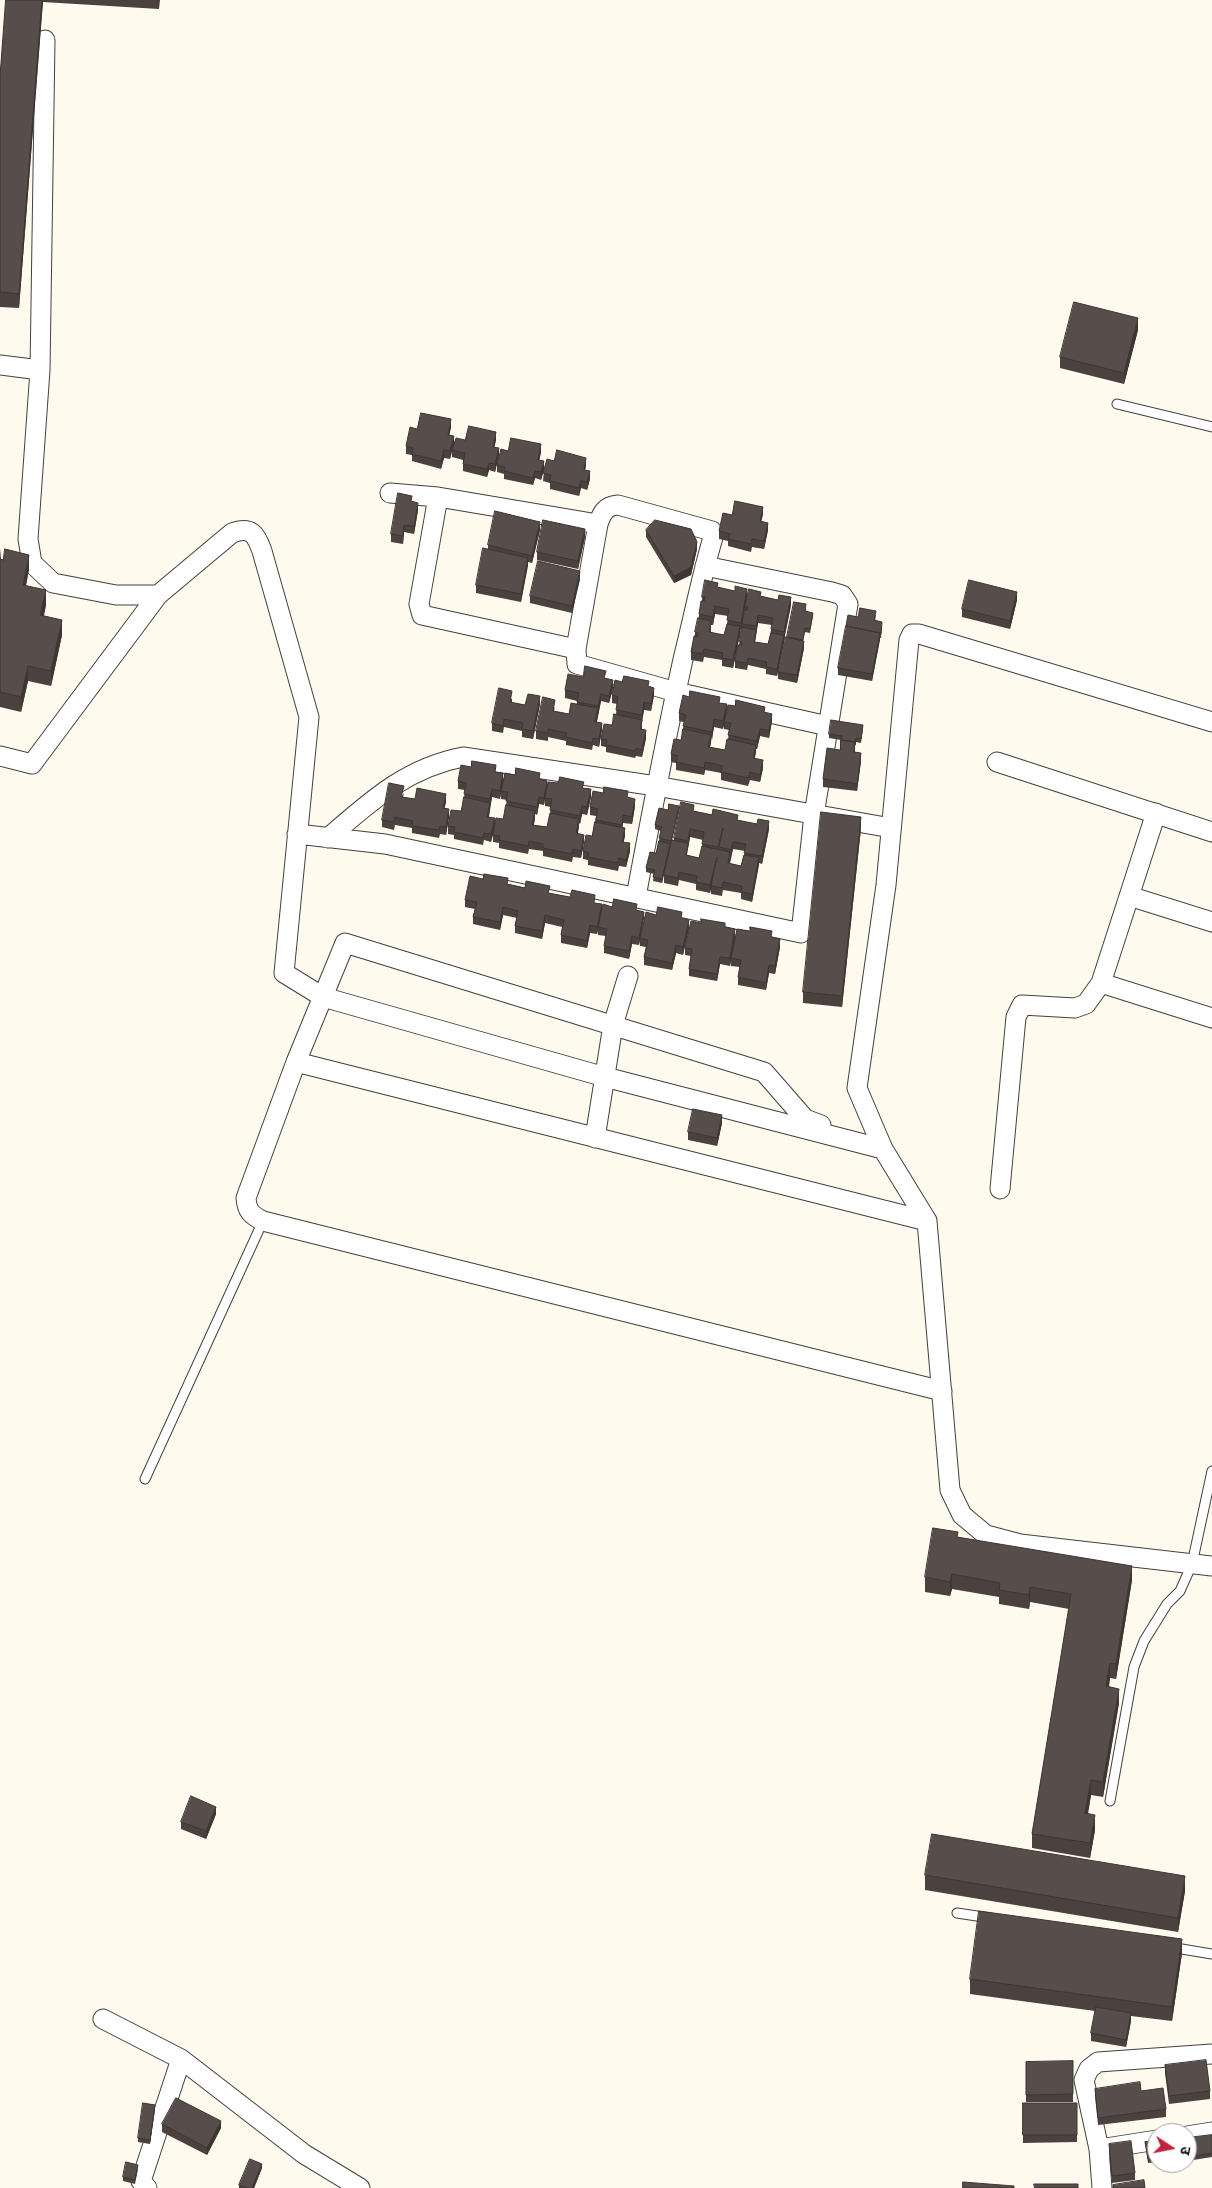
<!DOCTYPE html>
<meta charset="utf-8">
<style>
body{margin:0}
#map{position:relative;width:1212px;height:2188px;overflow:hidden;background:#fffaee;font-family:"IBM Plex Serif","Noto Sans Devanagari",serif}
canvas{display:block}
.north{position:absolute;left:1147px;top:2123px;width:50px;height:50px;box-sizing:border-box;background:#fff;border:1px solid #9f9f9f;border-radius:50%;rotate:101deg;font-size:14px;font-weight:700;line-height:20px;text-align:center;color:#0e0e0e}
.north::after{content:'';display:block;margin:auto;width:18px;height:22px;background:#c02440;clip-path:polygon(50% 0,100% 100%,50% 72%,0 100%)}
</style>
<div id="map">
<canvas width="1212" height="2188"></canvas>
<div class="north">उ</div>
</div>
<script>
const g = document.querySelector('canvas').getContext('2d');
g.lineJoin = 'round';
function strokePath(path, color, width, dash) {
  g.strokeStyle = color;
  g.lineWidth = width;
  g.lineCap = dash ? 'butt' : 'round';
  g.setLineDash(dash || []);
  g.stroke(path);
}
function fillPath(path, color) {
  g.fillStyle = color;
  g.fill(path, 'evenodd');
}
const lane = new Path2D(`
 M1117,404L1212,427
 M145,1479L263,1221
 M1110,1801L1134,1667L1144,1641L1167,1604L1180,1591L1192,1564L1212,1471
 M957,1913L990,1918
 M1170,1947L1212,1954`);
const street = new Path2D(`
 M45,40L40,370L28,539L32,563L53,583L116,595H158
 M0,365L40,370
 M390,493L438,497L598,524
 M438,497L419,604L422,615L576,649
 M0,756L32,764L158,595L232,533C251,526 256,534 262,551L309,717L284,973L323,997L605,1077L883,1149L857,1088L886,885L909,640L912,634H919L1212,722
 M997,762L1212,832
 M297,834L385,844L801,933L814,815L848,604L842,595L832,592L705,566
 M328,838C371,801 406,768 463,757L656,786L891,828
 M1129,896L1212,922
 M636,897C651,816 666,736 684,655C694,615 702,574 714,534L712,531L618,505C605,506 602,513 598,524L576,649L577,664L676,692L828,726
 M1101,983L1156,813
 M296,1062L927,1221L950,1490L962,1515L986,1535L1020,1544L1212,1566
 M821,1125L805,1119L764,1072L345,943L296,1062L246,1198C247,1211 251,1215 263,1221L942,1391
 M595,1138L613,1025L628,976
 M872,1145L883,1149L927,1221
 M1000,1189L1016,1017L1022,1005L1075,1008L1086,1004L1101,983L1212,1018
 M103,2019L181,2059L304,2154L360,2188
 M1187,2136L1212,2132
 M1106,2148L1157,2140
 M147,2188L141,2181L181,2059
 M1102,2188L1099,2149L1084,2080L1089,2069L1098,2062L1212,2054`);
const wall = new Path2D(`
 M6,0H160L159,9L43,2L19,308L0,307V77Z
 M1138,330L1124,384L1060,368V357Z
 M451,427L449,435L454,444L465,440H496L494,447L499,455L495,472L489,470L487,477L463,471V460L452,457V450L450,459L444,458L441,469L412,461V455L406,454V446L417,429Z
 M508,451L541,452L539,460L544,469L554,461L586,465L585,470L590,479L587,490L581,488L579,496L550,489V483L543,481L544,470L541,480L535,478L533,485L504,479V474L497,472V465Z
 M412,502L418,510L414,534L404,532L403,544L391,542V534Z
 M763,514L761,521L768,530L764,549L752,547L751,552L728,546V541L719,539V531L732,515Z
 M540,530L532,563L528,562L521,602L476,593V585L488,549V545Z
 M646,530L697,549L691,575L674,583L646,537Z
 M585,537L578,569L537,560V552Z
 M0,548L1,559L29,569L26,586L46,605L44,616L62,635L51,686L28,681L21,712L0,707Z
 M580,579L572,613L530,603V596Z
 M718,587L747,595L761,596L791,605L777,676L766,674V669L748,665L747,670L735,668V661L739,645L742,625L741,630H740V634L733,668L722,666V660L704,657L703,662L691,660V652L702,601V597ZM715,614L728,616L727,624L724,635L711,633V625H713ZM758,623L772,625L768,644L755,642Z
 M1017,600L1010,629L962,617V609Z
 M806,608V611L813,616L810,633L805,632L803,641L804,648L797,683L778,679V672L787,638Z
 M876,615L875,621L882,626L881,638H880L872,681L838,675V668L858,617Z
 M583,677L606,678L613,688L609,703L601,701L597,722L602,723L599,747L593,745L592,750L566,745V741L548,737V741L536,739V731L555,707L554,711L569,714L577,704V701L565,698V690Z
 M649,687L654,695L651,711L644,710L642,720V729L646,738L642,757L636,756L635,758L606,752V747L601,746V739L612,725L616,714L617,704L612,703V695Z
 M512,698V703L525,705L540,704L533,739L522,737V731L504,727L503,733L492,731V723Z
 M720,703L727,710L765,712L772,721L769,738L760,736L757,749H756L754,758L763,768L760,782L750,780L748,786L721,780V773L716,772L705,770L704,775L676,770V763L671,762V754L681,740L683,729L684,722L679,721V713ZM724,724V729L729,730L728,740L725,750L710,747L714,727L723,729Z
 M863,729L861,743L856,742L855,746V753L861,761L857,791L823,787V779L840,750L841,740L829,738V734Z
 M496,772L503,779H540L547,781L544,805L539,804L537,815L535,814L534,825L547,827L550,814L551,807L545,806V798L584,788L591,797L587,815L582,814L580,824L579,823L578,833L584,842L581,858L573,857L572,862L543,856V851L529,849L528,854L499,848V843L493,842V835L503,819L506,805L507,800L501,799V792L500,799L492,797L489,817L495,826L491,842L484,840L483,845L454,839V835L448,834V826L461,811L464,798L465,790L458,789V781Z
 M404,793L403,797L415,799L446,802L444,808L449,817L446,835L440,834L439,838L412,833V828L395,825L394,830L382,827V820Z
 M628,797L635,806L632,824L623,823L622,828L625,836L623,842L630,851L626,867L619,866L618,871L588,865V860L583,859V851L592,836L596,816L590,815V807Z
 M659,808L672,840H674V838L694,811L738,820L769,829L762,864L759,863L752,902L741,899V893L723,890L722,896L711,894V887L710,893L696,890V884L679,880L678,886L664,883V875L669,850L662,883L653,881L654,874L646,872V868L656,853L659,841L661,831L655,829V825ZM690,837L703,840L702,846L699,858L687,855ZM733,849L745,851L741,866L730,864Z
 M861,828L842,1007L803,1003V992Z
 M508,884L595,903L602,910L612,907L644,912L639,945L632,944L629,959L604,953V946L606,936L598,935V929L597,934L590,933L587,948L561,943V935L562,927L545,923L542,939L515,933V926L517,918L503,915L500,930L473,924V917L475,909L465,907V900Z
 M656,915L682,919L689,928L683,955L676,953L672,970L644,965V957L646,947L640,946V938Z
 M725,928L735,936L772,938L780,947L775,974L769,973L766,990L738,985V977L740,967L731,966V959L730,966L720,964L717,981L689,976V969L691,956L685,955V948Z
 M722,1123L717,1146L688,1140V1132Z
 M958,1537L1132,1580L1116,1679L1110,1678L1109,1687L1119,1703L1103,1797L1091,1795L1088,1814L1095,1830L1090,1858L1032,1848V1834L1069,1609L1030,1602L1029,1609L999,1604V1597L952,1589L950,1596L925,1592V1577Z
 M216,1814L206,1839L181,1829V1822Z
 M925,1875L1185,1891L1178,1932L925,1890Z
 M1182,1953L1172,2021L1131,2016V2021L1126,2047L1091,2041V2033L1095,2011L970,1994V1979Z
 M1073,2061V2102H1026V2062Z
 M1165,2065L1210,2091V2099L1169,2104L1165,2073Z
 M1095,2089L1141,2091L1166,2109V2117L1098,2125L1095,2096Z
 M1023,2103H1077V2142L1023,2143Z
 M155,2109L150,2144L138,2142V2138Z
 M162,2124L221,2128L207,2155L162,2132Z
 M1212,2135V2157L1187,2161V2138Z
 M1157,2141V2162L1148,2163L1145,2142Z
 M1109,2144L1135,2173V2180L1112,2183L1109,2152Z
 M262,2168L254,2188H239V2185Z
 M138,2169L135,2184L123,2181V2177Z`);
const shadedWall = new Path2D(`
 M42,0H43L19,308V294Z
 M1138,318V330L1124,384V373Z
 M451,419V427L448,442V435Z
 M496,432V440L493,454V447Z
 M454,436V444L450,459V451Z
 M541,444V452L538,467V460Z
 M499,448V455L495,472V464Z
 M444,450V458L441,469V461Z
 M586,458V465L584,477V470Z
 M544,461V469L541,480V472Z
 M489,463V470L487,477V469Z
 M535,471V478L533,485V478Z
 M590,471V479L587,490V482Z
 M581,481V488L579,496V488Z
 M418,503V510L414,534V526Z
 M763,507V514L760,528V521Z
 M540,522V530L532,563V556Z
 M768,523V530L764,549V541Z
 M404,525V532L403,544V536Z
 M585,529V537L578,569V561Z
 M697,542V549L691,575L674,583V576Z
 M29,555V569L23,600V585Z
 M528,558V566L521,602V594Z
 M580,571V579L572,613V606Z
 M747,589V596L741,630V623Z
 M46,590V605L40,630V615Z
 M1017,592V600L1010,629V621Z
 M791,597V605L784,639V632Z
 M715,606V614L713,625V617Z
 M758,615V623L754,649V642Z
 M62,620V635L51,686V671Z
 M740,626V634L733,668V660Z
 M880,633V640L872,681V674Z
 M784,635V643L777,676V669Z
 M804,641V648L797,683V675Z
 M28,666V681L21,712V697Z
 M613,680V688L609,703V696Z
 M654,688V695L651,711V704Z
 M601,694V701L595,729V722Z
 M540,696V704L533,739V731Z
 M644,702V710L642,723V715Z
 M727,704V712L723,729V721Z
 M772,714V721L769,738V730Z
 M714,719V727L712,740V732Z
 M602,723V731L599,747V739Z
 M760,729V736L757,749V741Z
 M646,730V738L642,757V750Z
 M711,735V743L708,754V747Z
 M756,745V753L753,766V758Z
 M861,753V761L857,791V784Z
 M763,760V768L760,782V775Z
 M705,762V770L704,775V768Z
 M503,773V781L500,799V791Z
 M547,781V788L544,805V798Z
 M492,789V797L487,824V817Z
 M591,789V797L587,815V807Z
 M446,794V802L443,816V808Z
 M539,797V804L537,815V807Z
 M635,799V806L632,824V817Z
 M582,806V814L580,824V816Z
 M679,806V810L671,845V841Z
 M449,809V817L446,835V827Z
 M535,811V819L532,832V825Z
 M623,815V823L622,832V825Z
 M861,817V828L842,1007V996Z
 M495,818V826L491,842V834Z
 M579,819V827L576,841V833Z
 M769,821V829L762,864V856Z
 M625,828V836L622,850V842Z
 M690,829V837L688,848V841Z
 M584,835V842L581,858V851Z
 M733,842V849L731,857V850Z
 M630,843V851L626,867V860Z
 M670,844V847L662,883V879Z
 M717,857V865L710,893V885Z
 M759,857V865L752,902V894Z
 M602,904V912L597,934V927Z
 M503,907V915L500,930V922Z
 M644,912V919L639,945V938Z
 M545,915V923L542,939V931Z
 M689,920V928L683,955V947Z
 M590,925V933L587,948V941Z
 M735,929V937L730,966V958Z
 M632,936V944L629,959V951Z
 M780,939V947L775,974V966Z
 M676,945V953L672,970V963Z
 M720,957V964L717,981V974Z
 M769,965V973L766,990V983Z
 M722,1115V1123L717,1146V1138Z
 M1132,1566V1580L1116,1679V1664Z
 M952,1574V1589L950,1596V1582Z
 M1030,1587V1602L1029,1609V1595Z
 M1110,1663V1678L1106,1701V1686Z
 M1119,1689V1703L1103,1797V1782Z
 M1091,1780V1795L1085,1828V1813Z
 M216,1807V1814L206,1839V1831Z
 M1095,1815V1830L1090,1858V1843Z
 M1185,1876V1891L1178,1932V1918Z
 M1182,1939V1953L1172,2021V2007Z
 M1131,2013V2021L1126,2047V2040Z
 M155,2105V2109L150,2144V2140Z
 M221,2121V2128L207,2155V2148Z
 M262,2164V2168L254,2188H252Z`);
const building = new Path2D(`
 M6,0H42L19,294L0,292V77Z
 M1074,302L1138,318L1124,373L1060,357Z
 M421,413L451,419L448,435L454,436L450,451L444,450L441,461L412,454L413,448L406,446L410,427L417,429Z
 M469,426L496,432L493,447L499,448L495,464L489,463L487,469L463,464L465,453L452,450L456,438L465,440Z
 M511,438L541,444L538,460L544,461L541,472L535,471L533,478L504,471L505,467L497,465L501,449L508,451Z
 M557,450L586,458L584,470L590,471L587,482L581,481L579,488L550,481L551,475L543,473L547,459L554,461Z
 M398,493L412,496L411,501L418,503L414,526L404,525L403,536L391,534Z
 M735,501L763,507L760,521L768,523L764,541L752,539L751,544L728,539L730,534L719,531L723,513L732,515Z
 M495,511L540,522L532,556L488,545Z
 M543,520L585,529L578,561L537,552Z
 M655,520L691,529L697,542L691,567L674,576L646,530Z
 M483,548L528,558L521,594L476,585Z
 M5,549L29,555L23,585L46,590L40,615L62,620L51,671L28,666L21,697L0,692V559L3,560Z
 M538,561L580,571L572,606L530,596Z
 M705,580L718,583L717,587L735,591V586L747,589L741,623L727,620L729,609L715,606L713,617L699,614L701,601H704L705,597H702Z
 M969,580L1017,592L1010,621L962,609Z
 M749,589L761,592L760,596L778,600L779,595L791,597L784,632L771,629L773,618L758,615L756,626L742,624L744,610H747L748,607L745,606Z
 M794,602L806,604L805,611L813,613L810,629L805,628L803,640L787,637Z
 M860,608L876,611L874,620L882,622L881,634H879L880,633L846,626L848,615L858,617Z
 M698,618L711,621L709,632L724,635L727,624L740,626L733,660L722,658L723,653L704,649L703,654L691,652L694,636L697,637L698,633L695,632Z
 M846,626L880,633L872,674L838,668Z
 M742,627L756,630L754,642L768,644L771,633L784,635L777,669L766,667L767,662L748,658L747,663L735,661L738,645H742V642L739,641Z
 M785,637L804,641L797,675L778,672Z
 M585,666L606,671L604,678L613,680L609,696L601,694L598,706L577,702L579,693L565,690L568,674L583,677Z
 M624,676L649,681L648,686L654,688L651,704L644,702L642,715L616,710L618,697L612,695L615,680L622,682Z
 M499,688L512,691L510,702L525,705L528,694L540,696L533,731L522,729L523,723L504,719L503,726L492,723Z
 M690,691L720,697L719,703L727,704L723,721L714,719L712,732L683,726L686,715L679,713L683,695L689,697Z
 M543,697L555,700L553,711L569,714L571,703L598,708L595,722L602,723L599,739L593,738L592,743L566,737L567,733L548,729V733L536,731Z
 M736,700L765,707L764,712L772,714L769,730L760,729L757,741L728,735L731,723L724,722L728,705L735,706Z
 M614,714L642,720L640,729L646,730L642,750L636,748L635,751L606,745L607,740L601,739L604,724L612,725Z
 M831,720L863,725L861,739L856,738L855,745V742L841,740L842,736L829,734Z
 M683,729L711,735L708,747L725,750L727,739L756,745L753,758L763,760L760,775L750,772L748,778L721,772L722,766L716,764L705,762L704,768L676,762L678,756L671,754L674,739L681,740Z
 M841,740L855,742L854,752L861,753L857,784L823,779L827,748L840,750Z
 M472,761L496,765L495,772L503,773L500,791L492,789L490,799L464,794L466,783L458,781L461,765L471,767Z
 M516,768L540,773L539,779L547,781L544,798L539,797L537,807L506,801L508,792L501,791L505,773L515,775Z
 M560,777L584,782L582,788L591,789L587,807L582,806L580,816L550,810L552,799L545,798L548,782L558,783Z
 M389,783L404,786L401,797L415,799L417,788L446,794L443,808L449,809L446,827L440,826L439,830L412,826L413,821L395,817L394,822L382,820Z
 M604,787L628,791L627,797L635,799L632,817L623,815L622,825L596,820L598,809L590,807L593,791L603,793Z
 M464,797L490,803L487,817L495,818L491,834L484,833L483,838L454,832L455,827L448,826L451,810L461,811Z
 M681,802L694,805L693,811L712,815L713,809L738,815L737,820L757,824L758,819L769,821L762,856L744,853L746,844L733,842L731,850L719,847L723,828L718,847L702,844L704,832L690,829L688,841L674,838Z
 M669,804L679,806L671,841L659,838L662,827L655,825L659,808L668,810Z
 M506,805L535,811L532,825L547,827L550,813L579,819L576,833L584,835L581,851L573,849L572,854L543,848V844L529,841L528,846L499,840L500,836L493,835L496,818L503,819Z
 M821,812L861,817L842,996L803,992Z
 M595,822L625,828L622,842L630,843L626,860L619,858L618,863L588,857L589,853L583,851L586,835L592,836Z
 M672,840L688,843L686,855L699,858L702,846L730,852L728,863L741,866L744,855L759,857L752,894L741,892L742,886L723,882L722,888L711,886L717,857L710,885L696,882L697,876L679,872L678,878L664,875Z
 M659,841L670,844L662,879L653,877L655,870L646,868L650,852L656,853Z
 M484,874L508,878L507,884L525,888L526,881L550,886L548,893L570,897L572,890L595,895L594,903L602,904L597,927L590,925L587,941L561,935L564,920L545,915L542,931L515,926L518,911L503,907L500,922L473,917L477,902L465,900L470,876L483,879Z
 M614,899L637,904L636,910L644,912L639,938L632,936L629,951L604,946L607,929L598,927L603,904L612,907Z
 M658,907L682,912L681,918L689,920L683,947L676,945L672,963L644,957L648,940L640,938L646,912L656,915Z
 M701,919L725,923V927L735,929L730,958L720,957L717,974L689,969L692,949L685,948L691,921L701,923Z
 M750,927L772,931L771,937L780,939L775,966L769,965L766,983L738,977L741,960L731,958L737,929L750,931Z
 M693,1109L722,1115L717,1138L688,1132Z
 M933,1528L958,1532L957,1537L1132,1566L1116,1664L1110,1663L1106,1686L1119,1689L1103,1782L1091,1780L1085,1813L1095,1815L1090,1843L1032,1834L1071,1594L1030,1587L1029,1595L999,1590L1000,1583L952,1574L950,1582L925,1577Z
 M191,1796L216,1807L206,1831L181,1822Z
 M932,1834L1185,1876L1178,1918L925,1875Z
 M979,1911L1182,1939L1172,2007L970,1979Z
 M1096,2007L1131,2013L1126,2040L1091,2033Z
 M1206,2060L1210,2091L1169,2096L1165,2065Z
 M1073,2061V2094L1026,2095V2062Z
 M1140,2082L1141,2091L1163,2088L1166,2109L1098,2118L1095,2089Z
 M176,2098L221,2121L207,2148L162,2124Z
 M143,2103L155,2105L150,2140L138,2138Z
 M1023,2103H1077V2135H1023Z
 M1212,2135V2153L1187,2157V2138Z
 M1131,2141L1135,2173L1112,2176L1109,2144Z
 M1157,2141V2158L1148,2159L1145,2142Z
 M250,2159L262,2164L252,2188H247L239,2185Z
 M126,2162L138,2165L135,2180L123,2177Z
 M1144,2180L1145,2188H1113V2185Z
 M963,2182L1014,2186V2188H963Z
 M1034,2184H1078V2188H1035Z`);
strokePath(lane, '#414141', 11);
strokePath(street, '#414141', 21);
strokePath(lane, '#fff', 9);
strokePath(street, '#fff', 19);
fillPath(wall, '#4b4240');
fillPath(shadedWall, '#3d3634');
fillPath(building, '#574d4a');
strokePath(building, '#3d3634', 1);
</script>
